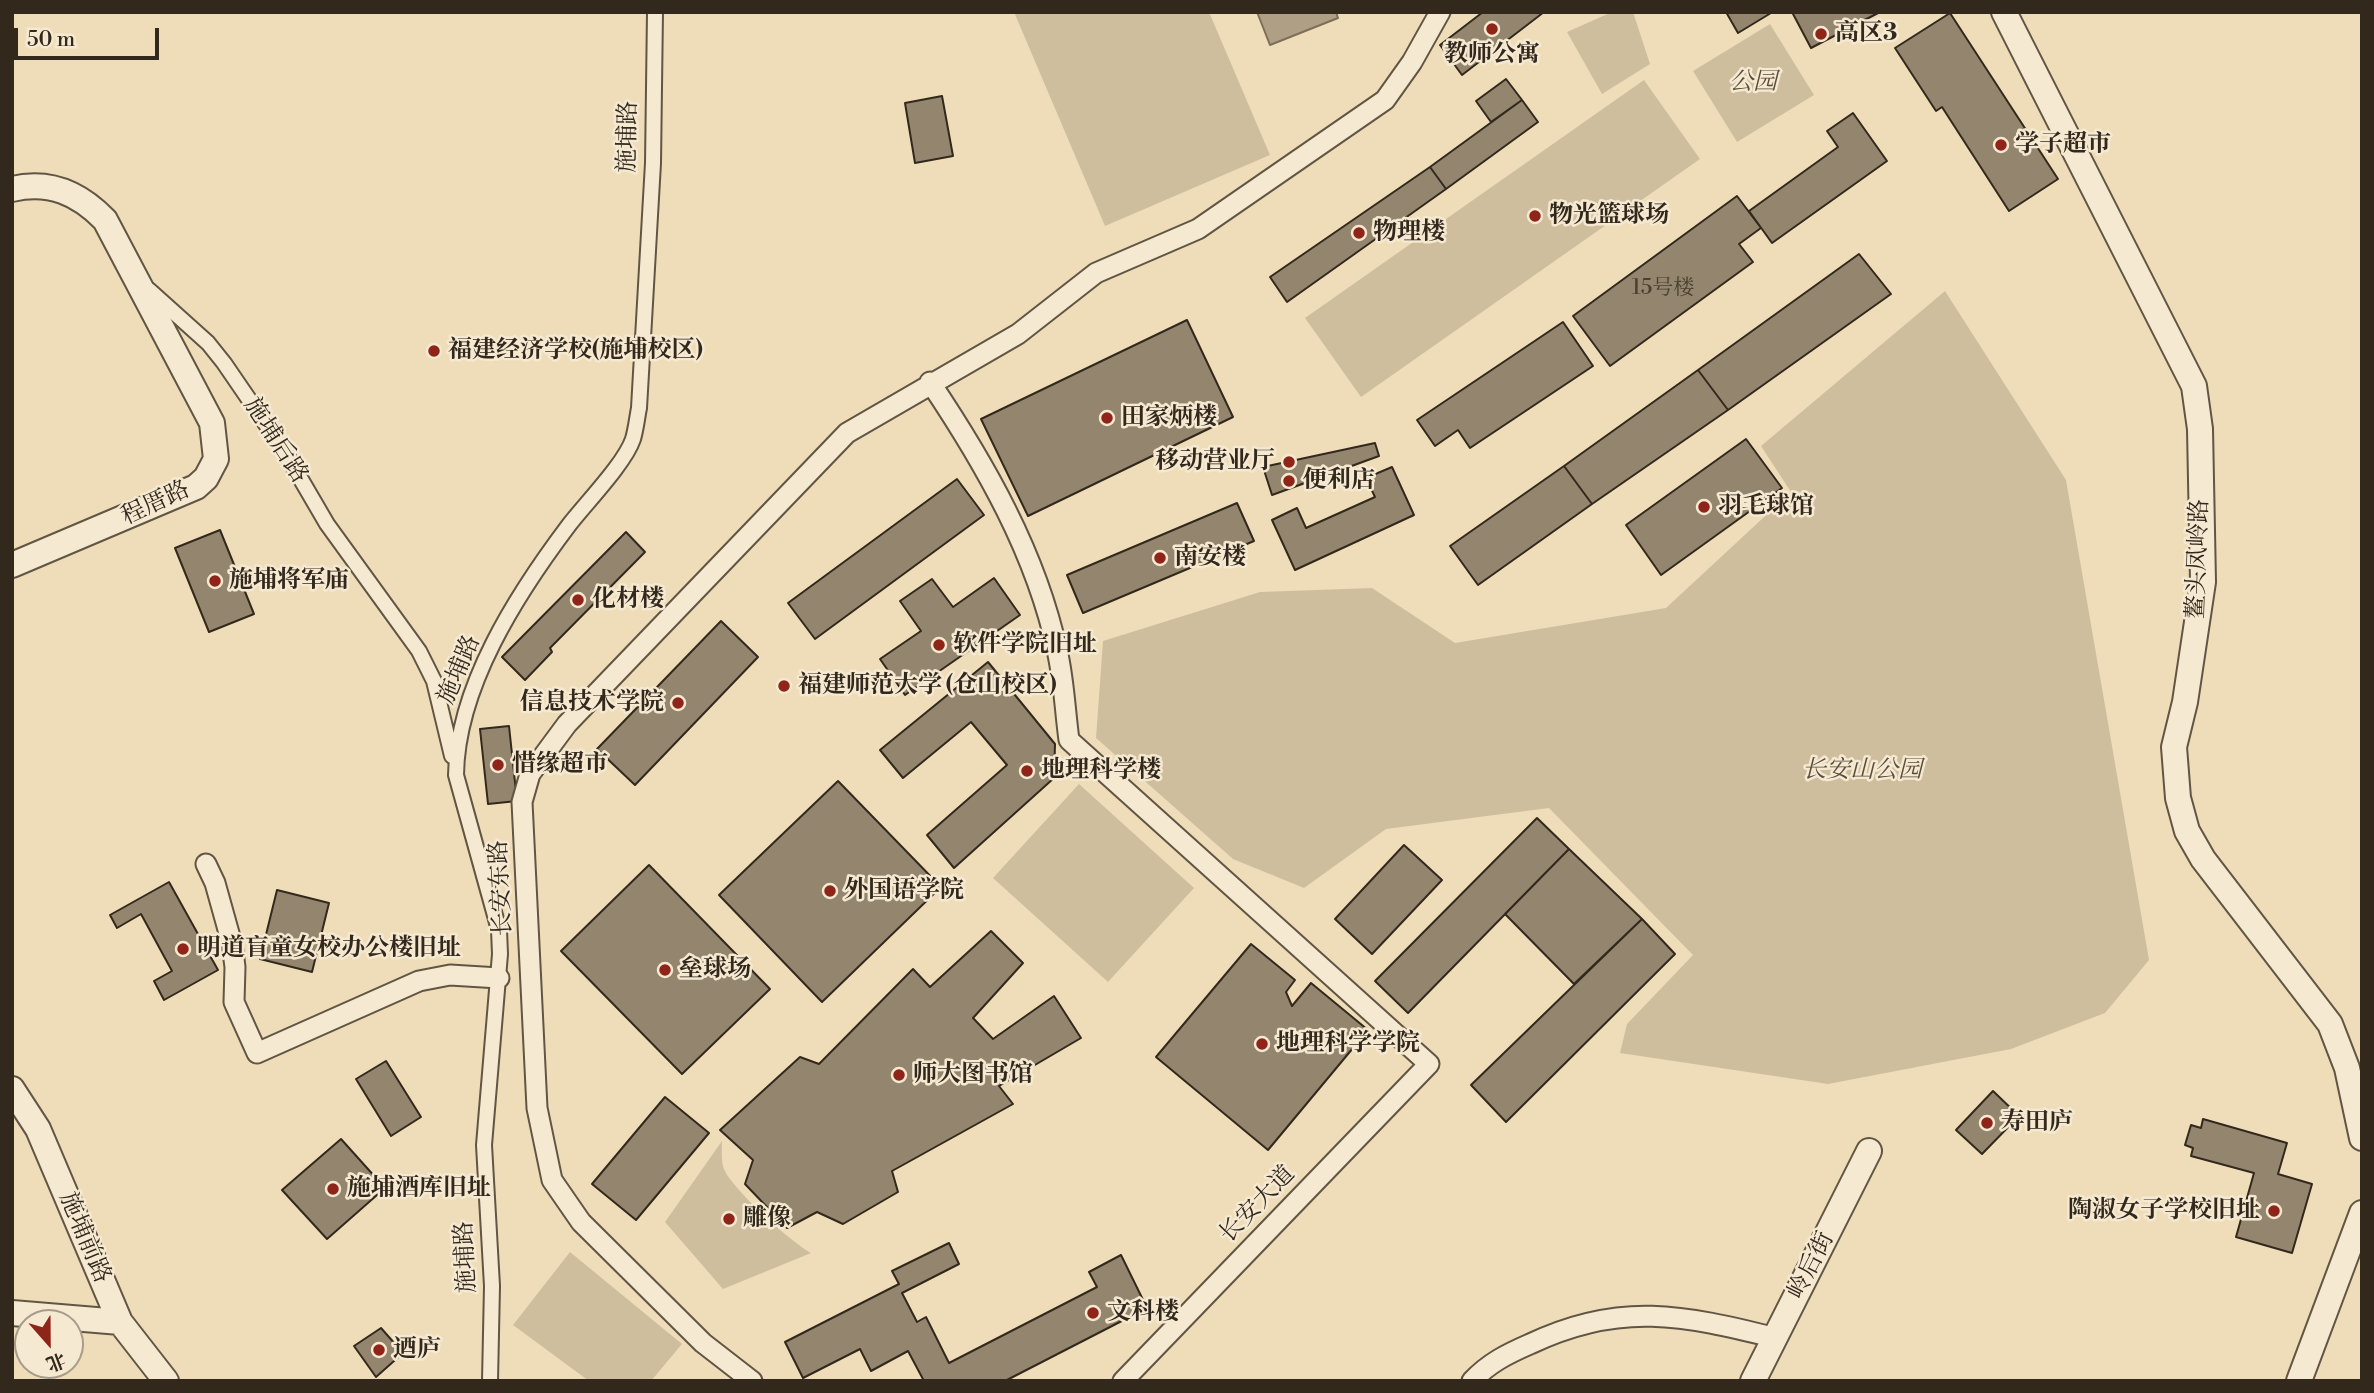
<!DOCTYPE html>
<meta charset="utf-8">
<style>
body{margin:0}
#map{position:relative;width:2374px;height:1393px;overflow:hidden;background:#efddb9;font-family:"Libre Bodoni","Noto Serif SC",serif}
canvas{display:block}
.frame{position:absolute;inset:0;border:14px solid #32281c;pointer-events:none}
.north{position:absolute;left:14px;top:1309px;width:70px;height:70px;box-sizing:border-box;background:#f5e9d2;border:2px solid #a79c89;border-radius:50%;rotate:159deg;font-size:19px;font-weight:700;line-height:28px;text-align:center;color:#32281c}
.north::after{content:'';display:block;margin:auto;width:24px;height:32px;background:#8f2418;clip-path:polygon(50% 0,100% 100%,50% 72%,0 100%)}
.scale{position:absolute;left:14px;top:28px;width:145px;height:32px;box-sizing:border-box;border:4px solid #32281c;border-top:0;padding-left:9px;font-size:21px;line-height:24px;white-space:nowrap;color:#32281c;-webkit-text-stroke:5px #f5e9d2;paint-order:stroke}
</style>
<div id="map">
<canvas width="2374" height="1393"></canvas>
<div class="frame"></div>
<div class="north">北</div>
<div class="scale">50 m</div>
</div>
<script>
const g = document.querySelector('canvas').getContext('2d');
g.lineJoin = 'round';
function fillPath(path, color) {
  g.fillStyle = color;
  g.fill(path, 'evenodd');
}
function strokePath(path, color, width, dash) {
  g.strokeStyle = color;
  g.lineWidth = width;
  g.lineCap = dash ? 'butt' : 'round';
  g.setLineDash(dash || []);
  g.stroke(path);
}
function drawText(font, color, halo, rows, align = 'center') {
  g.font = font + ' "Libre Bodoni","Noto Serif SC",serif';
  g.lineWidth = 5;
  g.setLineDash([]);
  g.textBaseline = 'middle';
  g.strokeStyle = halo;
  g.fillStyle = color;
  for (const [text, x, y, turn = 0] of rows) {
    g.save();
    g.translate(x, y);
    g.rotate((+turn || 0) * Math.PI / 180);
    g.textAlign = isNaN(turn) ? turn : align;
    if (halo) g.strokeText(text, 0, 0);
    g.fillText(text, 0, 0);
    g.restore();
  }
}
const green = new Path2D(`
 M1014,12H1209L1270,155L1105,226Z
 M1612,12H1633L1650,64L1602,94L1567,32Z
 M1770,24L1814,95L1737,142L1693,71Z
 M1644,80L1700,159L1361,397L1305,318Z
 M1945,291L2066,480L2149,960L2105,1013L2011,1049L1828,1084L1620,1053L1627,1024L1693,955L1549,808L1386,829L1304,888L1233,859L1096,738L1103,641L1260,592L1372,588L1455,643L1666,608L1791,492L1761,446Z
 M1079,784L1194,888L1108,982L993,878Z
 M722,1141C722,1149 721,1162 724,1169C733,1190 790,1241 811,1253L723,1289L665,1222Z
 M570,1252L682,1344L651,1381H589L513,1325Z`);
const water = new Path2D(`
 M1257,12H1336L1338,18L1270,45Z`);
const building = new Path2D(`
 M1483,12H1544L1462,75L1440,45Z
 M1726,12H1771V13L1738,33Z
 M1792,12H1880L1811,48Z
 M1950,13L2058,179L2009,211L1942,107L1936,111L1895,48Z
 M1506,79L1522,100L1491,122L1476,101Z
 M942,96L953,156L915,163L905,103Z
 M1522,100L1538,122L1446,189L1430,167Z
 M1853,113L1887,161L1772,243L1749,211L1838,147L1827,131Z
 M1430,167L1446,189L1287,302L1270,277Z
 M1737,196L1761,228L1739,244L1753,262L1610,366L1573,316Z
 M1859,254L1891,294L1728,410L1698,370Z
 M1187,320L1233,417L1028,516L981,419Z
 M1563,322L1593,366L1470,448L1458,430L1435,446L1417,420Z
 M1698,370L1728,410L1592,504L1564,466Z
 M1746,439L1782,488L1661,575L1626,525Z
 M1375,443L1379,456L1272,495L1263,467Z
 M1564,466L1592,504L1478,585L1450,546Z
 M1392,467L1414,515L1295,570L1272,520L1297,508L1306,528L1375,497L1366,478Z
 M957,479L984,515L815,639L788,603Z
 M1237,503L1254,541L1083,613L1067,575Z
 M220,530L254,614L209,632L175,548Z
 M626,532L645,552L550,648L552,652L525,680L502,657Z
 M994,578L1020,615L905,695L880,659L921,631L900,601L932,579L953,607Z
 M721,621L758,657L635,785L597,749Z
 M988,662L1055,744L1054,778L954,868L927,835L1007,765L971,722L903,778L880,750Z
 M509,726L517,801L488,804L480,729Z
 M838,781L941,887L822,1002L719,895Z
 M1537,818L1569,849L1408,1013L1375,981Z
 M1404,845L1442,880L1372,954L1335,919Z
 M1569,849L1642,919L1574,984L1505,914Z
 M649,865L770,989L682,1074L561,951Z
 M169,882L218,970L164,1000L154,981L172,971L141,914L117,928L110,915Z
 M277,890L329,903L312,972L260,959Z
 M1642,919L1675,954L1506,1122L1471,1085Z
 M991,931L1023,963L973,1018L993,1039L1054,996L1081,1038L999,1086L1013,1104L892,1171L898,1192L843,1224L817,1212L787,1228L745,1184L753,1160L720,1130L800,1057L819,1064L913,969L930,987Z
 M1251,944L1295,980L1286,992L1292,1006L1311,983L1368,1030L1268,1150L1156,1057Z
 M386,1061L421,1117L391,1136L356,1079Z
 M1993,1091L2019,1116L1982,1154L1956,1130Z
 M665,1097L709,1133L636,1220L592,1184Z
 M2203,1119L2287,1143L2278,1174L2312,1184L2292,1253L2236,1237L2254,1173L2191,1156L2193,1148L2185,1145L2191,1125L2201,1128Z
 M341,1139L385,1188L327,1239L282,1190Z
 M949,1243L959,1264L902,1293L917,1322L926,1317L949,1363L1097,1287L1089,1272L1121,1255L1147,1308L1005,1381H924L908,1351L871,1371L860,1349L803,1378L785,1342L899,1284L892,1271Z
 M381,1328L403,1353L376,1377L354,1346Z`);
const pedestrian = new Path2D(`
 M149,290L208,343L224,363L285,452L327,524L419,651L434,681L452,756
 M490,1381L492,1286L484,1145L500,954L499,930L456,775C457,687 517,594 569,525C586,503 625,463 633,439C636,429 637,418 639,408L653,163L655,12`);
const minor = new Path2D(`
 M930,382C985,464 1036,553 1057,650C1064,680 1065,711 1069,740L1429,1064L1123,1381
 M206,864L215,883L232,944L235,967L234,1002L257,1053L419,981L450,975L499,978
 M752,1381L703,1343L581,1222L552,1180L537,1108L522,802L530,774L567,724L847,433L1018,334L1096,273L1198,229L1385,100L1412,62L1440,12
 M1472,1381C1489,1363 1507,1354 1530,1344C1620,1301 1683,1315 1776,1338`);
const tertiary = new Path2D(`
 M2004,12L2194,386L2200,429L2203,582L2185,702L2174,747L2178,798L2187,831L2203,859L2330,1024L2347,1068L2362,1138
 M12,189C49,180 79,193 105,220L212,423L216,459L206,478L196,487L12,565
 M12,1089L38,1129L120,1322L166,1381
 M12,1313L120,1322
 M1753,1381L1869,1151
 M2299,1381L2362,1213`);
const markers = [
 [1492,29,7,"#8f2418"],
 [1821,34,7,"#8f2418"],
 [2001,145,7,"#8f2418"],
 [1535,216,7,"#8f2418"],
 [1359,233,7,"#8f2418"],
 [434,351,7,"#8f2418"],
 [1107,418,7,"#8f2418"],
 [1289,462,7,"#8f2418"],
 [1289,481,7,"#8f2418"],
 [1704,507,7,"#8f2418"],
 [1160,558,7,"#8f2418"],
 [215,581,7,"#8f2418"],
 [578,600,7,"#8f2418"],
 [939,645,7,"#8f2418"],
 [784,686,7,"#8f2418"],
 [678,703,7,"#8f2418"],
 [498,765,7,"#8f2418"],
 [1027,771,7,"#8f2418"],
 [830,891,7,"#8f2418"],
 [183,949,7,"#8f2418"],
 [665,970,7,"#8f2418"],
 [1262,1044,7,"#8f2418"],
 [899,1075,7,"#8f2418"],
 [1987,1123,7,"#8f2418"],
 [333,1189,7,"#8f2418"],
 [2274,1211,7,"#8f2418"],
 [729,1219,7,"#8f2418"],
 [1093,1313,7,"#8f2418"],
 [379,1350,7,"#8f2418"]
];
const numberNames = [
 ["15号楼",1663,289]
];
const poiNames = [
 ["高区3",1835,34],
 ["教师公寓",1492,55,"center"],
 ["学子超市",2015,145],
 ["物光篮球场",1549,216],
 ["物理楼",1373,233],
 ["福建经济学校(施埔校区)",448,351],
 ["田家炳楼",1121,418],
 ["移动营业厅",1275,462,"right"],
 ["便利店",1303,481],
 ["羽毛球馆",1718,507],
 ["南安楼",1174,558],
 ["施埔将军庙",229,581],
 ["化材楼",592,600],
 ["软件学院旧址",953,645],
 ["福建师范大学 (仓山校区)",798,686],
 ["信息技术学院",664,703,"right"],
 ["惜缘超市",512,765],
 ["地理科学楼",1041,771],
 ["外国语学院",844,891],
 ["明道盲童女校办公楼旧址",197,949],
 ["垒球场",679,970],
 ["地理科学学院",1276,1044],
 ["师大图书馆",913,1075],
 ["寿田庐",2001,1123],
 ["施埔酒库旧址",347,1189],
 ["陶淑女子学校旧址",2260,1211,"right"],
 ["雕像",743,1219],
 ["文科楼",1107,1313],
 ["迺庐",393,1350]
];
const parkNames = [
 ["公园",1753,83],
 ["长安山公园",1862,771]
];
const streetNames = [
 ["施埔路",629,137,-89],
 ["施埔后路",275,441,57],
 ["程厝路",156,504,-25],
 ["鳌头凤岭路",2199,559,-88],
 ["施埔路",460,670,-67],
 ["长安东路",502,888,-93],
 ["长安大道",1258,1205,-46],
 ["施埔前路",84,1238,67],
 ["施埔路",467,1257,-93],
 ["岭后街",1812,1266,-63]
];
fillPath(green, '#cfbe9e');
fillPath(water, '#af9f84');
strokePath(water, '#7d6f5a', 2);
fillPath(building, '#94866e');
strokePath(building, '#32281c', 2);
strokePath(pedestrian, '#615543', 18);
strokePath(minor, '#615543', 23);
strokePath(tertiary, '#615543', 28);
strokePath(pedestrian, '#f5e9d2', 14);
strokePath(minor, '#f5e9d2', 19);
strokePath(tertiary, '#f5e9d2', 24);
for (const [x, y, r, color] of markers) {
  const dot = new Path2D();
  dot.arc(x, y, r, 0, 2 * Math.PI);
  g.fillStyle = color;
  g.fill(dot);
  strokePath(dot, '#f5e9d2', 2.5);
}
drawText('21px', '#4a4030', null, numberNames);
drawText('bold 24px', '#32281c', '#f5e9d2', poiNames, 'left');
drawText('italic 24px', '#594e3c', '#f5e9d2', parkNames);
drawText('24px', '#32281c', '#f5e9d2', streetNames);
</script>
